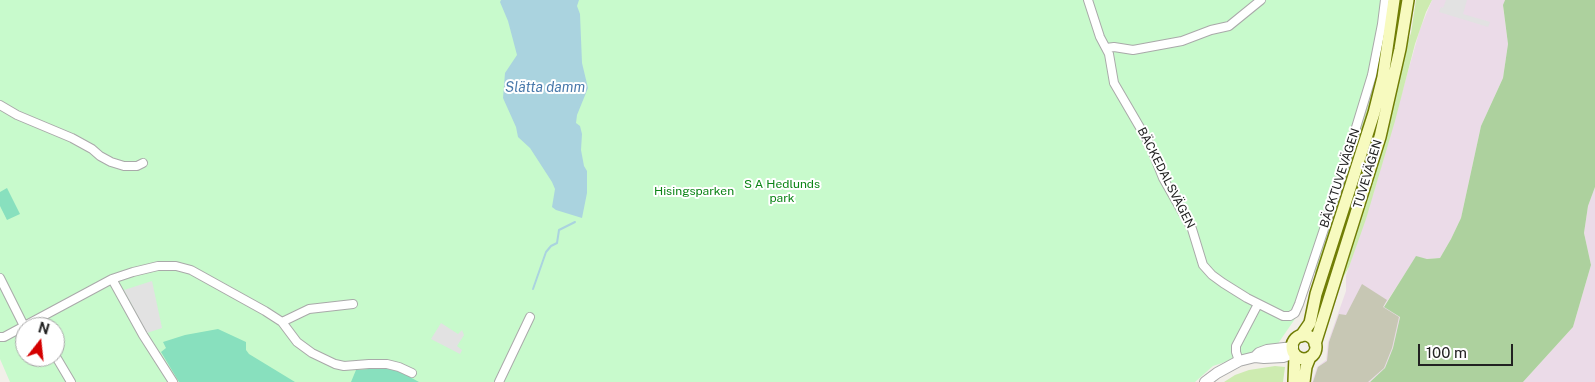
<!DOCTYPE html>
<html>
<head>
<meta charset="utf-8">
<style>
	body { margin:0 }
	#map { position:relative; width:1595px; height:382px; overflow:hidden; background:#f2efe9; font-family:"Public Sans",sans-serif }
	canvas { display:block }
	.north { position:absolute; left:15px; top:317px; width:50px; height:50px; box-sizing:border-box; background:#fff; border:1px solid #a7a7a7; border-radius:50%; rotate:16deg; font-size:14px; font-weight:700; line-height:20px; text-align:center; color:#222 }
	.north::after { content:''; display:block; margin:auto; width:18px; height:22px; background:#d40000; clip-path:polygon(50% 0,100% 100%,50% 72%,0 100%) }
	.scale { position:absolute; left:1418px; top:344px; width:95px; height:22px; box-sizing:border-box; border:2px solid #222; border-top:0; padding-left:6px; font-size:15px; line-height:18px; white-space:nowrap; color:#222; -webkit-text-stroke:4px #fff; paint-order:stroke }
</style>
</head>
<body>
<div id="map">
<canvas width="1595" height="382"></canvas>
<div class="north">N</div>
<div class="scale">100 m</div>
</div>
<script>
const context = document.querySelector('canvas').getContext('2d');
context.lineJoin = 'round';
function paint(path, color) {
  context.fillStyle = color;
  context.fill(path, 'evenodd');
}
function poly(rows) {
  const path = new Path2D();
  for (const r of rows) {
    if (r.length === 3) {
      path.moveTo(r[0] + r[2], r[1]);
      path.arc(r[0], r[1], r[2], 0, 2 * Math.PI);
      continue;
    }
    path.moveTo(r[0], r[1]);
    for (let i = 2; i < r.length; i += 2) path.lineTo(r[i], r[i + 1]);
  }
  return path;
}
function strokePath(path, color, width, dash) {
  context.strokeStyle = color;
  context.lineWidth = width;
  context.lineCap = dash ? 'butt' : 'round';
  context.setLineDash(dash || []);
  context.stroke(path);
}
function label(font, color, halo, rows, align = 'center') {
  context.font = font + ' "Public Sans",sans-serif';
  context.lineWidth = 4;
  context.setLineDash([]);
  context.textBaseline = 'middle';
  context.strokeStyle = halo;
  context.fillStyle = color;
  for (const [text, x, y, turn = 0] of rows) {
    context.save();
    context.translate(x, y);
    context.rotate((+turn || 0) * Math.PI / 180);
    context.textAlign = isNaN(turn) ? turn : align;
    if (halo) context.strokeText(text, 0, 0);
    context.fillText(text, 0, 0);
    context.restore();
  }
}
paint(poly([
	[1432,0,1505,0,1503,6,1508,44,1503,78,1481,126,1461,218,1451,239,1440,258,1427,259,1416,257,1384,306,1400,317,1393,348,1385,368,1370,382,1312,382,1317,367,1326,360,1328,342,1346,291,1346,276,1374,191,1420,29],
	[1595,187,1595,382,1523,382,1573,327,1591,265,1584,233,1588,206]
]), '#ebdbe8');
paint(poly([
	[1362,284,1387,300,1383,307,1399,317,1392,348,1384,368,1368,382,1313,382,1318,367,1327,361,1329,342,1339,314,1346,315]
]), '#c7c7b4');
paint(poly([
	[1416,0,1432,0,1426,12,1415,44,1395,121,1366,219,1349,267,1344,276,1343,274,1403,55,1411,33],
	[1381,47,1383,55,1365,129,1321,263,1316,273,1313,272],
	[1275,366,1285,367,1283,382,1224,382,1235,375,1249,370]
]), '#cdebb0');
paint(poly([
	[1505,0,1595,0,1595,187,1588,206,1584,233,1591,265,1573,327,1523,382,1370,382,1385,368,1393,348,1400,317,1384,307,1416,256,1427,259,1440,258,1451,239,1461,218,1481,126,1503,78,1508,44,1503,5]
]), '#add19e');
paint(poly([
	[0,0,1387,0,1382,47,1350,169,1299,313,1277,345,1213,366,1195,382,10,382,0,359],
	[25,327,55,327,55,357,25,357]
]), '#c8facc');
paint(poly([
	[7,188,20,214,7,220,0,206,0,192],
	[218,329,246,342,246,350,249,354,295,382,179,382,161,352,166,348,163,342,185,335],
	[381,368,397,370,419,382,351,382,356,370]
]), '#88e0be');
paint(poly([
	[1446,0,1467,0,1463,14,1490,22,1488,27,1439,12,1441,7,1443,8],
	[152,281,162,328,147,333,124,290],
	[441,323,458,334,462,330,464,335,457,346,462,350,460,354,431,339]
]), '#e2e2e2');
paint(poly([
	[501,0,579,0,577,6,580,14,582,63,588,88,577,115,576,123,580,126,582,134,581,150,584,166,587,171,587,193,582,218,556,210,552,207,555,189,552,182,530,148,518,137,516,127,503,98,505,73,517,55,508,21,500,2]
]), '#aad3df');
strokePath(poly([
	[533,289,546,252,551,246,557,243,559,230,575,222]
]), '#aad3df', 2);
const minor = poly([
	[1088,0,1100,37,1109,54,1114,83,1149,143,1163,178,1192,229,1203,265,1212,275,1223,283,1247,298,1283,316,1290,316,1295,313,1299,304,1337,190,1372,75,1382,24,1385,0],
	[1106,48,1114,47,1133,50,1182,41,1211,30,1229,26,1261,0],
	[0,105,17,115,72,138,92,149,100,156,111,162,124,166,137,166,143,163],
	[0,278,24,326],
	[112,279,143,335,173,382],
	[282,322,309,309,353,304],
	[0,337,4,337,112,279,133,272,158,266,176,266,191,270,265,311,282,322,297,342,312,353,335,364,344,366,369,364,387,364,399,367,412,373],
	[55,355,71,382],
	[1239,361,1236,352,1236,346,1258,304],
	[499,382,530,317]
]);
const tertiary = poly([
	[1255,357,1259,353,1267,350,1293,347],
	[1205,382,1217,373,1239,361,1255,357,1264,358,1283,357,1294,353]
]);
const secondary = poly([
	[1304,347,12],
	[1301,336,1310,323,1316,294,1374,113,1383,77,1394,0],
	[1315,344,1380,137,1400,49,1408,0],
	[1294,382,1295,355],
	[1304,382,1306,367,1310,357]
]);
strokePath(minor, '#a9a9a9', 10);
strokePath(tertiary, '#a9a9a9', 12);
strokePath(secondary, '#707d05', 14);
strokePath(minor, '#fff', 8);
strokePath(tertiary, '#fff', 10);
strokePath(secondary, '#f7fabf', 11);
label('12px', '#222', '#fff', [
	["TUVEVÄGEN",1368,174,-73],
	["BÄCKEDALSVÄGEN",1166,178,63],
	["BÄCKTUVEVÄGEN",1340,178,-72]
]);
label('12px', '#0c8416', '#fff', [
	["S A Hedlunds",782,184],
	["park",782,198],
	["Hisingsparken",694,191]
]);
label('italic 14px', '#4a7aab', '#fff', [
	["Slätta damm",545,88]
]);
</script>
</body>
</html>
